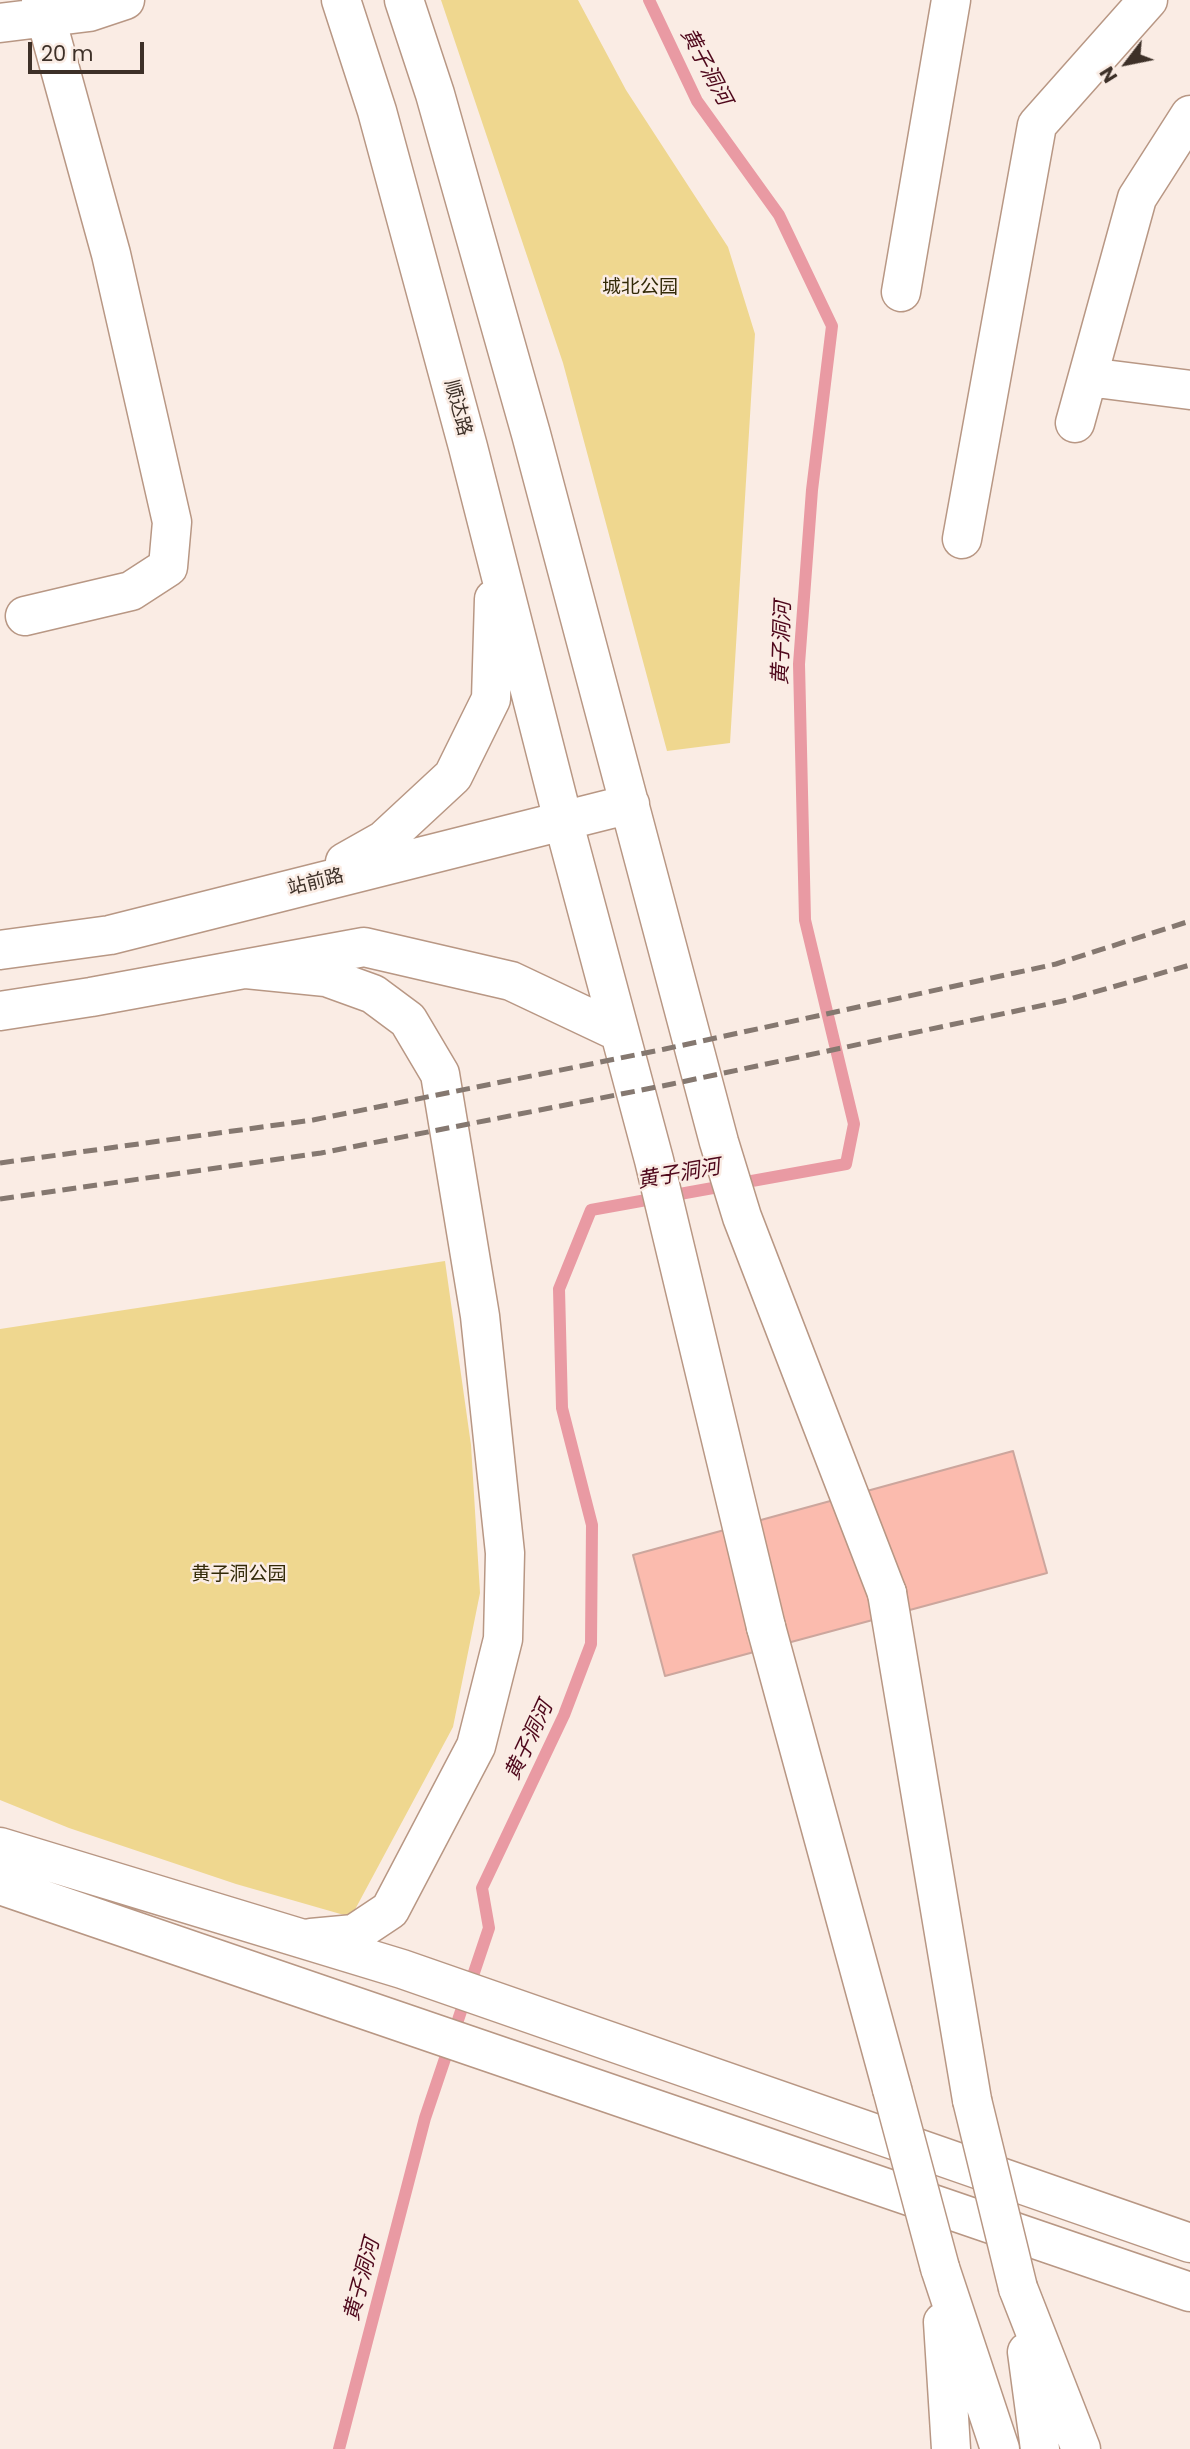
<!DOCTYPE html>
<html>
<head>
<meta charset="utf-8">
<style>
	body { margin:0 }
	#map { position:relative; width:1190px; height:2449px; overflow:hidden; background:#faece4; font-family:Poppins,sans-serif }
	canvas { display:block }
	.north { position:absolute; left:1092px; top:28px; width:70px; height:70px; -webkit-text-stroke:5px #faece4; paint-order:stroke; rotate:238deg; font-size:19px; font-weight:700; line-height:28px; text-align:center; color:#3d3028 }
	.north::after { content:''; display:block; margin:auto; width:24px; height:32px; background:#3d3028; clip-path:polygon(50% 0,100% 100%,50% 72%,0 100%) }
	.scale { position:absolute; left:28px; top:42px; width:116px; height:32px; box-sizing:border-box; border:4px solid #3d3028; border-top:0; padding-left:9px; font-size:21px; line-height:24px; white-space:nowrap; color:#3d3028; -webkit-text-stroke:5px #faece4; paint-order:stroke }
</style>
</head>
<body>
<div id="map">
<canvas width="1190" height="2449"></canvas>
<div class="north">N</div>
<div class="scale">20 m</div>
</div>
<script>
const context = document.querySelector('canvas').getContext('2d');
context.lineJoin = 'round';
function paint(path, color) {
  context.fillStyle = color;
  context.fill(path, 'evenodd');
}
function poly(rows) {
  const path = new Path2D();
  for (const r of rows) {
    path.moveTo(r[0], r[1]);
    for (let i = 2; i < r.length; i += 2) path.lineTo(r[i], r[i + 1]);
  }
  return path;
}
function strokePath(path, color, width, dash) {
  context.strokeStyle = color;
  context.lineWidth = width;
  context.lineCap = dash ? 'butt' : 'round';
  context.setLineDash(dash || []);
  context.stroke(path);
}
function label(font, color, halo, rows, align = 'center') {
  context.font = font + ' Poppins,"Noto Sans SC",sans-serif';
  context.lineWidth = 5;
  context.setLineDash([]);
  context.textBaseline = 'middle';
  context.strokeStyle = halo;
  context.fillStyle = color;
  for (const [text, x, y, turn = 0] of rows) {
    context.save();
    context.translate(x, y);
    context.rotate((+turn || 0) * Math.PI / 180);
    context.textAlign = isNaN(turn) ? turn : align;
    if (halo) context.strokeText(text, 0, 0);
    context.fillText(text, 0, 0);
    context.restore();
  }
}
paint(poly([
	[441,0,578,0,626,90,728,247,755,334,730,743,667,751,563,363],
	[445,1261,471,1445,480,1593,453,1727,351,1917,236,1884,69,1828,0,1800,0,1329]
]), '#efd78f');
strokePath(poly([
	[339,2449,425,2118,489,1928,482,1888,564,1715,591,1644,592,1525,562,1408,559,1289,591,1210,846,1164,854,1124,805,920,799,664,812,490,832,326,779,215,697,101,649,0]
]), '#e99aa3', 12);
const building = poly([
	[1013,1451,1047,1573,665,1676,633,1555,1013,1451]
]);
paint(building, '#fbbbae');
strokePath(building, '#cca69d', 2);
const minor = poly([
	[0,23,89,12,125,0],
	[901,292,951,0],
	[1088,377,1190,390],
	[1075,423,1137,198,1190,115],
	[962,539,1037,125,1148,0],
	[25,616,131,591,168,567,172,522,111,254,41,0]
]);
const major = poly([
	[341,0,377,111,468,447,563,820,654,1160,766,1627],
	[404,0,435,94,531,434,719,1142,742,1217,887,1593],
	[345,862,384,840,453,776,491,699,494,599],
	[0,950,110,935,630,804],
	[246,969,326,977,373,994,408,1020,440,1074,480,1316,505,1553,503,1639,476,1746,390,1910,354,1934,311,1938],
	[0,1011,91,997,364,947,511,981,619,1032],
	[0,1847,402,1969,1190,2243],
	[0,1885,1190,2292]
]);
const highway = poly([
	[887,1593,972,2100],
	[766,1627,892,2089],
	[940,2268,1000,2449],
	[1018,2288,1081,2449],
	[943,2322,951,2449],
	[1027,2352,1040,2449]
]);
strokePath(minor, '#b89784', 41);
strokePath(major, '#b89784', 41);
strokePath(highway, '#b89784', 41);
strokePath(minor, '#fff', 38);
strokePath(major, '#fff', 38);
strokePath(highway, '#fff', 38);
strokePath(poly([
	[0,1163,313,1120,665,1049,1056,964,1190,921],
	[0,1199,321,1153,672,1084,1063,1001,1190,965]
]), '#857870', 5, [14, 7]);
const highwayBridge = poly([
	[892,2089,940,2268],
	[972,2100,1018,2288]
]);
strokePath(highwayBridge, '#b89784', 41, []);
strokePath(highwayBridge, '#fff', 38);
label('19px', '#332a08', '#faece4', [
	["城北公园",640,288],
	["黄子洞公园",239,1575]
]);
label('19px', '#3d3028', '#faece4', [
	["顺达路",457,408,75],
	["站前路",316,883,-14]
]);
label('italic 21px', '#4f081c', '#faece4', [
	["黄子洞河",705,67,62],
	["黄子洞河",783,643,-88],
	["黄子洞河",679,1175,-10],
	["黄子洞河",530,1741,-65],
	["黄子洞河",363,2280,-75]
]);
</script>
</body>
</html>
